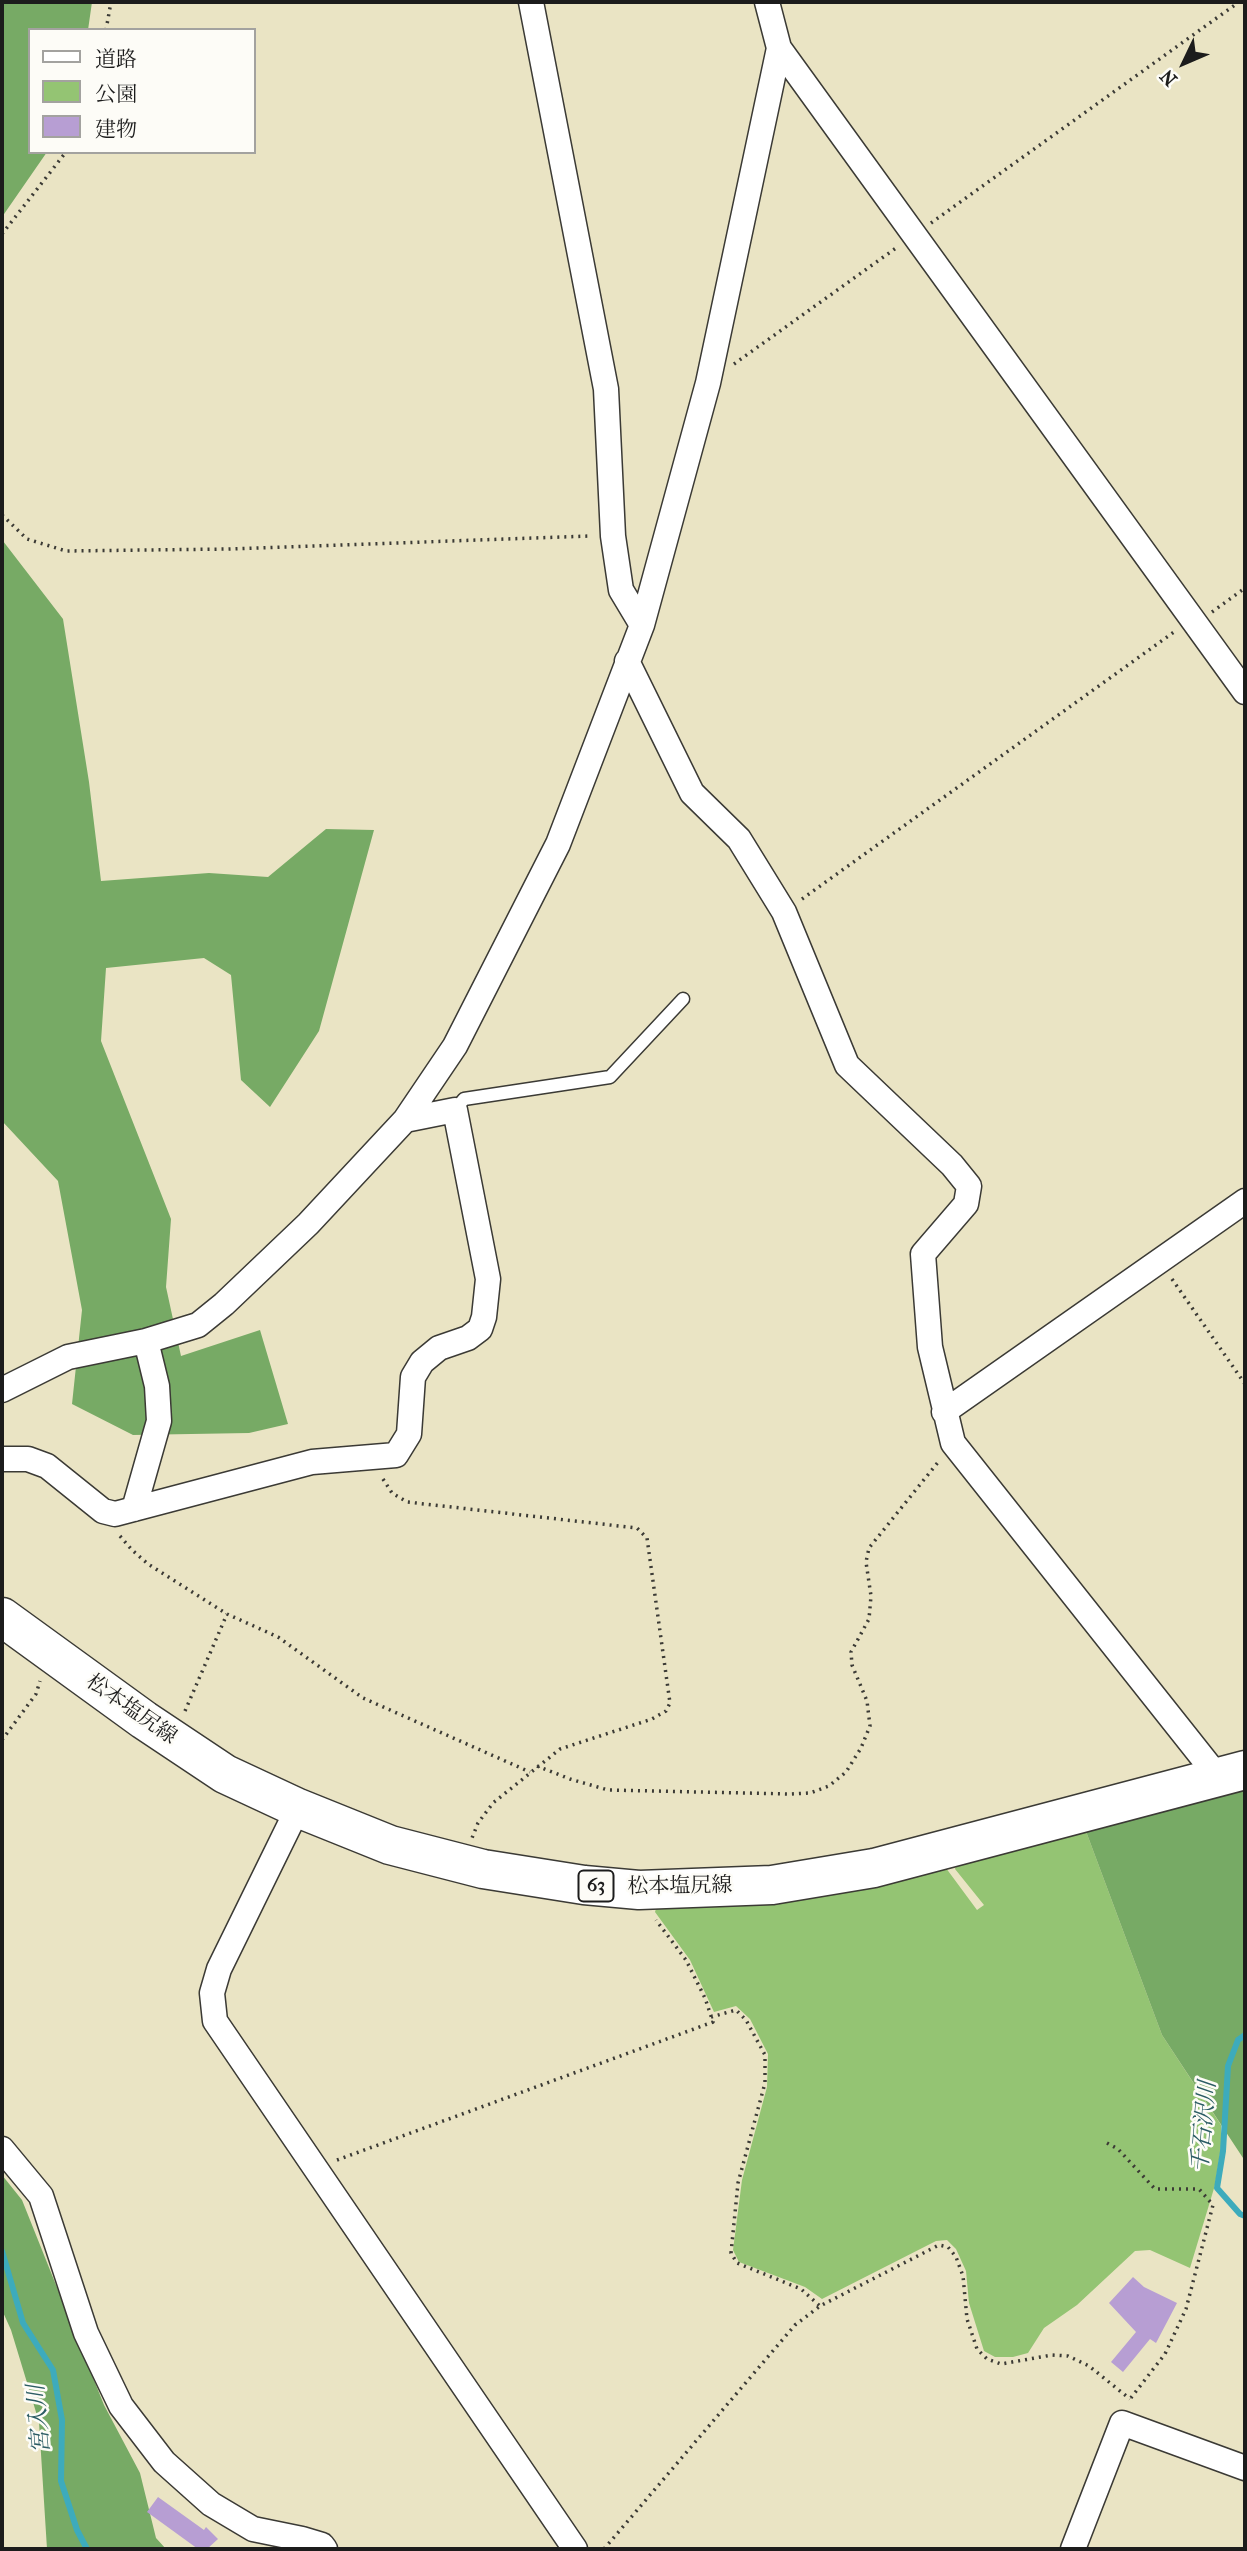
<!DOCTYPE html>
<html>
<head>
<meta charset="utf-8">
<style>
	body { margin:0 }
	#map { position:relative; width:1247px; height:2551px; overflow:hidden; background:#eae4c4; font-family:"IM FELL French Canon","Noto Serif JP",serif }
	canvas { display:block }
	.frame { position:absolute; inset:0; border:4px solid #1c1c1c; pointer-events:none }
	.legend { position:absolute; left:28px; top:28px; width:228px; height:126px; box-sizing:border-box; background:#fdfcf7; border:2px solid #a3a29f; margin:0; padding:9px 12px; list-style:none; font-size:21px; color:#1c1c1c }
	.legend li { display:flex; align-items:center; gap:14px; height:35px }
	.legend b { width:35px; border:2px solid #a3a29f }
	.north { position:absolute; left:1149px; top:28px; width:70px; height:70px; -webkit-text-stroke:5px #fdfcf7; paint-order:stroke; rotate:226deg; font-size:19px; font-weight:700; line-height:28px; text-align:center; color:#1c1c1c }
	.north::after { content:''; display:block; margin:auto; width:24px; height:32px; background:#1c1c1c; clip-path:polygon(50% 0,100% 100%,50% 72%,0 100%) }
</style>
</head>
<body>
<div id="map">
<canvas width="1247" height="2551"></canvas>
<div class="frame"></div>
<ul class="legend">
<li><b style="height:9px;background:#fff"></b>道路</li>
<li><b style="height:19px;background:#94c473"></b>公園</li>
<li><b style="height:19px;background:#b79ed3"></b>建物</li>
</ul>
<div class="north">N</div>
</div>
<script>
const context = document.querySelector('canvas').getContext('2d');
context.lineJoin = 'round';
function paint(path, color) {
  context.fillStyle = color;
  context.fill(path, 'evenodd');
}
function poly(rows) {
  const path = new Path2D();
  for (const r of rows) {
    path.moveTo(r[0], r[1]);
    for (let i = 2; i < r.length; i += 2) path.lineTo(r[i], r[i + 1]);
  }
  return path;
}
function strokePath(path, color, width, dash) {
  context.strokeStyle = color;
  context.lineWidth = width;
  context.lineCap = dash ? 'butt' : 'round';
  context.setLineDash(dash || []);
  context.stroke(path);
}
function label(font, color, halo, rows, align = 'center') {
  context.font = font + ' "IM FELL French Canon","Noto Serif JP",serif';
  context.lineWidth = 5;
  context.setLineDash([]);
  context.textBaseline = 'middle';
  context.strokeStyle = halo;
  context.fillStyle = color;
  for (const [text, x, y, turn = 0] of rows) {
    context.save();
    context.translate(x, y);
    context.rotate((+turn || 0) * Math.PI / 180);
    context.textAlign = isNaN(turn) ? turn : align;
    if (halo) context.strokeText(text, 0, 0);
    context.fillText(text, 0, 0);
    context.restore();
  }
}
paint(poly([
	[1084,1826,1162,2035,1221,2125,1221,2147,1215,2185,1190,2268,1150,2250,1135,2251,1077,2305,1044,2328,1028,2353,1013,2357,995,2357,984,2351,969,2303,966,2271,956,2249,947,2240,936,2241,822,2299,805,2287,739,2262,733,2250,742,2180,767,2087,768,2054,750,2019,736,2006,714,2012,690,1960,655,1912,658,1902,943,1864,977,1910,984,1905,955,1869,958,1859]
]), '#94c473');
paint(poly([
	[2,2,92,2,88,30,30,30,30,152,47,152,2,217],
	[2,528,3,541,63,619,89,782,101,881,209,873,268,877,326,829,374,830,319,1031,270,1107,241,1080,231,975,204,958,106,968,101,1041,171,1219,166,1287,181,1356,260,1330,288,1424,249,1433,133,1435,72,1404,82,1310,58,1181,2,1121],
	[1245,1781,1245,2161,1162,2035,1084,1826],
	[2,2175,22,2200,104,2405,140,2473,156,2538,166,2549,47,2549,39,2422,11,2330,2,2310]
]), '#77aa65');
strokePath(poly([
	[1245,2035,1238,2040,1228,2066,1223,2151,1217,2188,1240,2214,1245,2216],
	[2,2251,23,2323,53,2370,62,2420,61,2481,77,2530,87,2549]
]), '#3dabbc', 6);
paint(poly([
	[1133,2277,1144,2287,1177,2303,1156,2343,1150,2339,1123,2372,1111,2362,1136,2332,1109,2303],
	[158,2497,204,2530,206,2527,218,2539,207,2549,198,2549,147,2512]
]), '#b79ed3');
const lane = poly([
	[455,1110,464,1099,610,1077,683,999]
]);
const street = poly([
	[531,2,606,389,613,536,621,590,642,625],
	[779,48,1245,692],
	[627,661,692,793,739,839,784,912,847,1065,952,1165,969,1186,966,1204,923,1254,930,1347,953,1443,1218,1777],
	[2,1390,68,1357,146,1341,198,1325,224,1304,308,1224,405,1120,455,1046,558,844,642,625,708,383,779,48,767,2],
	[944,1412,1245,1201],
	[2,1459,28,1459,47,1466,103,1511,115,1514,312,1462,396,1455,409,1434,413,1377,422,1362,439,1348,468,1338,480,1329,484,1317,488,1279,455,1110,405,1120],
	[134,1509,159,1421,157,1386,146,1341],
	[298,1808,219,1969,212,1993,215,2021,575,2549],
	[2,2149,41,2196,86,2333,121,2406,164,2462,211,2504,253,2529,302,2539,322,2545,325,2549],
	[1073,2549,1122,2423,1245,2468]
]);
const primary = poly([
	[2,1617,144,1720,225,1774,298,1808,390,1845,483,1869,584,1885,639,1890,772,1885,874,1868,1245,1770]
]);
strokePath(lane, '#3b3a35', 15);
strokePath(street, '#3b3a35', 27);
strokePath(primary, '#3b3a35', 41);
strokePath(poly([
	[106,30,111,2],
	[931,223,1239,2],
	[2,234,66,152],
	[734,364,896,248],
	[2,515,27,539,66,551,228,549,590,536],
	[1212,612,1245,588],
	[802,899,1174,632],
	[1172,1279,1245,1384],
	[383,1479,392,1493,407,1502,637,1528,647,1538,670,1703,666,1711,652,1719,560,1749,493,1803,478,1823,472,1838],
	[120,1536,132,1550,148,1564,227,1614,278,1637,363,1698,530,1772],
	[185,1711,227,1614],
	[2,1740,36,1694,40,1681],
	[537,1766,570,1779,608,1790,790,1794,810,1793,829,1786,846,1772,861,1748,870,1726,867,1701,852,1665,851,1652,869,1619,871,1596,866,1562,869,1548,939,1461],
	[711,2017,736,2010,746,2020,765,2055,765,2083,738,2183,731,2253,737,2263,801,2289,820,2306],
	[1107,2143,1118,2149,1155,2189,1199,2189,1213,2205,1186,2309,1165,2354,1130,2399],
	[337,2160,713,2022,705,1998,686,1960,656,1920],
	[604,2549,795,2325,820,2306,939,2245,948,2247,956,2257,963,2276,967,2319,977,2349,987,2359,1001,2364,1052,2355,1068,2356,1089,2366,1130,2399]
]), '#3b3a35', 3.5, [2, 5]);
strokePath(lane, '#fff', 12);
strokePath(street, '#fff', 24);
strokePath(primary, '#fff', 38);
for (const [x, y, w] of [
	[596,1886,35]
]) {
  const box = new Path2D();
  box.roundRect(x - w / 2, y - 15.5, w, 31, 5);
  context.fillStyle = '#fdfcf7';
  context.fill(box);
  strokePath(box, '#1c1c1c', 2);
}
label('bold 19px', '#1c1c1c', null, [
	["63",596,1886]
]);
label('21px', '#1c1c1c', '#fdfcf7', [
	["松本塩尻線",131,1710,35],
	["松本塩尻線",680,1887,-1]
]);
label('italic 23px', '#2b5c64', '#fdfcf7', [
	["千石沢川",1205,2127,-85],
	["宮入川",40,2419,-95]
]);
</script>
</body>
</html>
